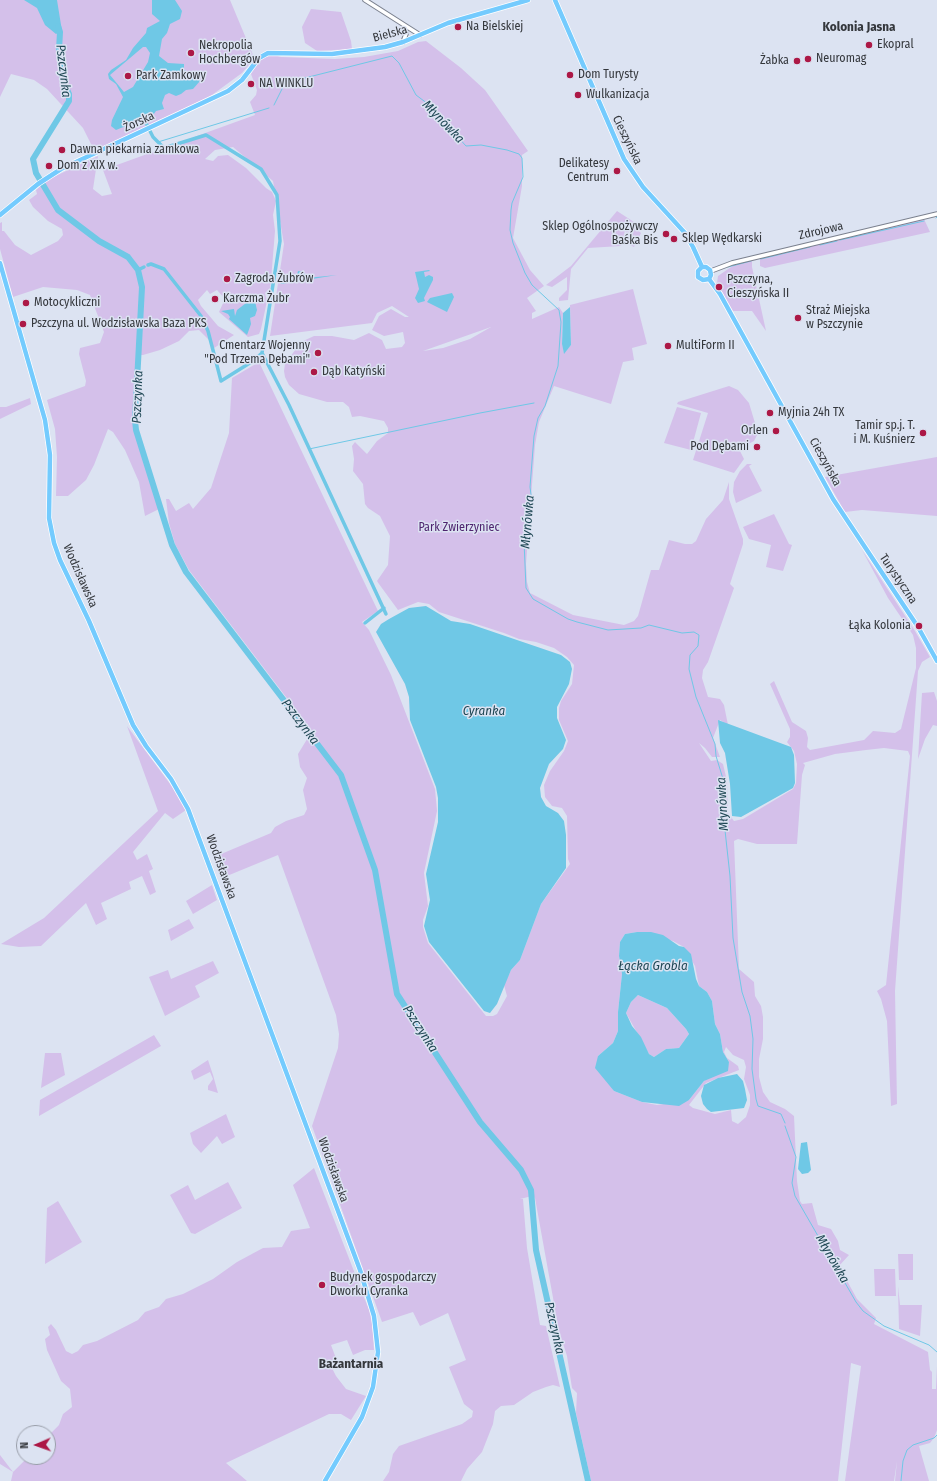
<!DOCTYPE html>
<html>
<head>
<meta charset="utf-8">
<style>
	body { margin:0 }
	#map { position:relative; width:937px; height:1481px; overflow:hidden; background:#dce3f2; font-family:"Fira Sans Condensed",sans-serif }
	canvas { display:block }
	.north { position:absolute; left:16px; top:1425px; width:40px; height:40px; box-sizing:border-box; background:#dce3f2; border:1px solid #999ea9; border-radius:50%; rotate:268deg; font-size:11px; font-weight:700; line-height:16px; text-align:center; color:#34373c }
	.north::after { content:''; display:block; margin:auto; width:14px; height:18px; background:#ac1846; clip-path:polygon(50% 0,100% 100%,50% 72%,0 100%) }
</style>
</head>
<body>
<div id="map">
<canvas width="937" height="1481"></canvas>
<div class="north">N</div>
</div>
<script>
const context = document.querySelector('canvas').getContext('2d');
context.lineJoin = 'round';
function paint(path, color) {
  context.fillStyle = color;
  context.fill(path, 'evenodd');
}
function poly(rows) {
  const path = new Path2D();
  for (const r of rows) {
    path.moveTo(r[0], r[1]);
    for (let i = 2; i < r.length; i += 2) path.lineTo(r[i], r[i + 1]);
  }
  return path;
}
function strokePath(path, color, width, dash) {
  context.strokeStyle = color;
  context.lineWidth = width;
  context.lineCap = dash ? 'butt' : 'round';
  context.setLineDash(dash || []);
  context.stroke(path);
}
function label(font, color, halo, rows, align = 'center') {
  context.font = font + ' "Fira Sans Condensed",sans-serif';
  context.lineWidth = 3;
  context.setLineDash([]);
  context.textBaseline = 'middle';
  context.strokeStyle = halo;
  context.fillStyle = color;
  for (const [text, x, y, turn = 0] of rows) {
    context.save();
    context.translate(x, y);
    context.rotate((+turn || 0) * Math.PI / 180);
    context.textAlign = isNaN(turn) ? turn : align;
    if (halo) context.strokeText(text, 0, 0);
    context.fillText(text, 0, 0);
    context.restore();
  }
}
paint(poly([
	[0,0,230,0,253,55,248,66,242,73,212,95,151,126,94,150,83,128,47,89,34,80,11,74,0,97],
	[311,9,341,12,351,41,352,49,317,51,305,43,302,27],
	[426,41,461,68,485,90,528,151,522,155,522,186,513,238,530,270,544,286,527,298,536,311,532,313,532,319,559,307,563,313,562,343,564,353,571,345,570,305,633,289,647,344,632,348,634,360,623,362,611,404,554,386,539,422,535,445,526,564,527,582,530,593,573,615,624,625,634,621,638,616,651,570,659,570,669,540,685,544,692,544,696,541,706,519,723,500,729,482,729,499,743,539,743,544,730,584,734,588,708,662,703,670,702,678,708,697,720,699,724,705,728,725,720,720,713,738,720,757,712,757,705,748,699,743,711,761,717,760,723,764,727,781,728,813,734,821,743,819,793,789,796,783,797,764,794,751,787,742,790,737,790,729,770,684,774,681,792,722,806,731,808,738,807,747,810,750,864,740,873,731,895,733,901,729,916,668,916,648,913,635,888,598,862,550,915,631,930,657,922,662,918,671,895,991,897,1104,891,1106,887,1021,881,999,877,991,886,985,910,756,908,751,884,748,866,750,835,754,803,763,805,765,802,775,797,844,757,844,738,839,734,841,739,969,754,982,755,996,761,1006,763,1017,763,1039,759,1059,759,1077,763,1092,770,1102,785,1109,794,1116,797,1181,800,1201,802,1204,812,1203,818,1225,831,1229,838,1241,840,1250,849,1255,839,1266,857,1299,876,1318,874,1324,928,1352,930,1370,932,1372,932,1389,936,1389,937,1366,937,1430,934,1438,930,1443,919,1446,929,1481,895,1481,897,1461,894,1481,845,1481,861,1366,851,1363,838,1481,591,1481,576,1413,577,1393,572,1388,567,1356,559,1331,535,1198,532,1196,520,1199,523,1199,527,1248,540,1325,546,1326,560,1387,553,1385,546,1387,533,1392,514,1405,501,1406,495,1411,493,1424,482,1452,467,1469,461,1481,383,1481,389,1472,393,1454,399,1446,462,1424,472,1417,473,1411,464,1404,449,1367,466,1360,448,1313,420,1326,413,1312,382,1322,312,1126,338,1048,339,1034,336,1015,278,855,222,878,214,857,271,833,275,827,286,821,304,815,307,809,303,790,307,778,300,767,298,754,312,731,189,570,175,544,169,523,166,499,169,499,176,511,189,503,193,509,211,488,229,433,232,378,259,362,378,611,362,622,369,630,391,675,435,789,437,811,424,873,428,906,423,920,423,927,428,943,486,1016,493,1016,497,1014,507,996,504,985,511,970,520,960,541,904,570,864,568,859,567,816,562,808,552,806,545,797,544,785,550,771,564,751,568,741,559,720,559,708,561,701,572,684,574,665,567,657,554,648,536,642,519,639,504,633,439,612,429,604,418,602,398,610,379,584,377,581,388,565,390,536,380,516,368,508,365,504,363,484,353,471,354,459,352,446,355,442,367,454,377,441,388,433,388,428,384,421,360,416,352,417,349,407,343,402,327,402,299,394,289,385,285,377,284,371,285,364,298,346,301,342,314,336,332,336,354,340,369,333,382,340,386,349,402,347,405,343,403,332,384,336,372,330,379,316,391,309,405,317,409,317,392,306,377,313,372,323,270,336,284,244,273,181,233,147,215,150,205,159,213,161,218,156,228,155,246,168,266,188,272,192,276,201,273,215,275,231,271,280,270,288,265,293,267,301,261,329,259,334,248,337,219,312,225,299,217,290,210,294,207,290,198,300,201,306,218,326,234,335,214,348,210,341,199,330,189,331,179,341,160,350,143,355,137,355,133,425,159,509,145,516,139,482,125,450,113,432,108,429,94,465,86,480,68,496,56,496,57,457,55,429,47,400,85,386,86,381,79,354,80,348,100,343,104,332,90,295,77,290,43,287,13,297,0,249,0,223,2,222,2,231,4,231,15,245,31,255,58,241,63,235,62,229,48,221,33,207,29,200,37,194,36,190,47,180,98,156,93,189,102,196,112,194,103,170,255,115,250,102,256,95,257,90,251,74,260,60,265,57,274,55,281,57,335,59,364,57,398,51,418,42],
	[491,327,470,339,443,348,423,351],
	[637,932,673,941,684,947,695,966,699,986,707,992,712,1001,715,1024,720,1034,723,1052,729,1062,727,1067,704,1081,689,1100,657,1105,642,1102,614,1091,598,1056,613,1043,618,1031,618,1012,622,974,619,956,620,942,625,934],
	[726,1047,733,1055,744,1060,746,1067,744,1079,750,1095,750,1105,746,1117,738,1124,732,1121,731,1110,715,1114,693,1108,689,1105,706,1083,739,1070,738,1066,727,1058,724,1052],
	[617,211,637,224,634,227,641,233,634,247,628,244,629,235,625,231,621,246,588,248,571,269,568,300,559,301,559,298,567,290,567,277,552,287,546,285,571,266],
	[924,219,930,232,765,268,760,266,760,258],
	[752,261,752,267,766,331,752,311,733,311,717,283,718,276,734,265],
	[729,386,738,390,749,403,758,433,754,441,739,449,744,459,734,473,693,460,708,413,677,404,678,402],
	[30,398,31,404,0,419,0,407,6,407],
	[677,407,701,413,691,450,664,443],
	[937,457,937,516,862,510,845,512,825,477],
	[747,464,752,464,749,466,762,491,736,503,733,492,734,482,740,471],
	[774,514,789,544,792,545,783,571,766,567,771,545,749,539,743,527],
	[934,692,937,701,937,726,933,725,925,739,918,759,922,693],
	[127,726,176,792,186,810,173,819,165,813,133,852,137,860,147,854,153,869,149,871,156,892,150,895,142,876,129,882,131,889,101,903,107,919,96,925,86,903,41,946,19,947,1,944,44,918,158,811],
	[212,885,217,900,193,914,186,901],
	[189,919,194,928,171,941,168,930],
	[213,961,219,973,195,986,200,997,165,1016,149,977,168,970,171,979],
	[638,995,667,1008,686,1029,689,1034,679,1048,666,1049,654,1057,649,1054,626,1013,631,1002],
	[154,1035,161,1046,39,1116,40,1100],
	[45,1053,61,1053,65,1075,41,1088],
	[208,1060,213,1075,218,1093,208,1090,208,1086,213,1079,210,1072,194,1080,191,1071],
	[226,1114,235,1137,222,1144,217,1136,201,1153,193,1144,190,1133],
	[314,1168,369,1310,372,1323,374,1350,365,1350,353,1355,347,1340,331,1345,337,1361,330,1364,336,1376,346,1389,366,1396,351,1420,341,1414,329,1414,226,1463,247,1481,11,1481,13,1472,0,1464,0,1455,13,1472,28,1457,48,1457,48,1436,59,1425,63,1414,72,1407,70,1389,61,1381,47,1350,45,1339,50,1335,48,1327,51,1324,56,1330,66,1351,72,1354,78,1351,83,1345,97,1341,138,1320,145,1312,159,1307,166,1299,183,1294,213,1279,237,1262,263,1248,282,1247,291,1231,310,1228,293,1185],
	[228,1182,242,1208,195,1234,191,1233,170,1195,188,1185,195,1200],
	[58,1201,82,1242,45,1264,47,1208],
	[898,1254,913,1254,913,1280,899,1280],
	[874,1269,895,1269,896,1296,875,1296],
	[898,1286,900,1305,922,1305,920,1336,899,1329]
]), '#d4c0ea');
paint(poly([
	[24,0,57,0,62,31,56,34,45,25,37,8],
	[152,0,175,0,182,11,180,19,170,24,167,33,162,39,159,56,168,63,184,64,184,70,200,77,200,81,193,89,186,90,181,94,176,96,169,93,165,95,162,103,164,109,156,111,148,122,142,124,136,122,116,130,111,126,112,120,123,97,116,84,109,79,108,74,111,70,126,60,133,48,146,33,147,28,160,21,152,14],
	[143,47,146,47,150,53,148,62,133,87,124,92,110,75],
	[429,270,430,271,424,272,425,277,429,275,433,277,433,280,424,298,425,301,418,303,415,298,419,289,415,272],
	[298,271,304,272,306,278,337,275,281,284,280,282,282,278,296,279],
	[452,293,454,297,447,312,427,302,430,298],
	[254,297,257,310,255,316,250,318,251,324,247,335,229,319,230,317,228,314,221,311,234,309,235,316,237,310],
	[570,307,571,345,564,354,562,344,563,313],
	[426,606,451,621,470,624,561,655,570,662,572,669,569,684,557,707,557,718,566,740,563,749,549,764,540,788,541,797,546,806,558,813,564,821,566,835,566,868,541,904,520,960,511,970,497,1004,490,1013,484,1011,429,942,424,926,430,900,426,874,438,822,438,798,436,787,410,720,409,697,405,684,376,632,381,624,389,619,409,608],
	[718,720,791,747,794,755,795,783,793,788,741,817,732,816,730,784,725,753,720,743],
	[637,932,651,932,663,935,679,946,684,947,691,954,696,979,699,986,707,992,712,1001,715,1024,720,1034,723,1052,729,1062,728,1071,704,1081,689,1100,679,1106,642,1102,614,1091,595,1068,598,1056,613,1043,618,1031,618,1012,622,974,619,956,620,942,625,934],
	[638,995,667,1008,686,1029,689,1034,679,1048,666,1049,654,1057,649,1054,641,1037,632,1026,626,1013,631,1002],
	[737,1074,743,1081,745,1089,747,1100,744,1108,711,1112,707,1109,703,1104,701,1096,704,1085,718,1078],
	[807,1142,811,1170,808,1173,802,1174,798,1169,801,1143]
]), '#6fc8e6');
strokePath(poly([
	[274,105,285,83,392,56,399,63,416,95,428,104,466,146,481,145,507,150,519,154,522,158,523,177,512,203,511,210,510,230,513,243,525,273,532,285,559,310,561,322,558,366,545,406,538,418,534,436,530,487,532,502,524,541,526,588,533,599,568,619,577,622,608,630,641,628,649,625,682,633,694,632,699,635,698,646,690,655,689,669,696,697,715,744,716,756,723,779,723,812,730,876,733,938,742,992,750,1016,753,1039,752,1069,756,1099,758,1106,781,1114,785,1123],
	[158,142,269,108],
	[936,218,937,217],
	[840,240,924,221],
	[820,245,837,241],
	[761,259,810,247],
	[728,267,751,261],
	[309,449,480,413,534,403],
	[785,1126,796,1157,792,1183,795,1196,856,1302,863,1311,884,1326,929,1345,937,1352],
	[901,1481,903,1461,907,1450,913,1445,934,1438,937,1435]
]), '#6fc8e6', 1);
strokePath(poly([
	[146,123,153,137,164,148,206,135,261,169,277,195,280,241,262,353,289,405,386,614],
	[148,265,151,264,164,269,201,316,208,331,221,381,253,361,262,353],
	[138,270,144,267],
	[365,623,384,608]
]), '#6fc8e6', 3.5);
strokePath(poly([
	[58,26,60,32,59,50,63,81,69,94,69,101,33,159,36,173,58,210,99,241,128,257,138,270,142,287,135,420,136,430,172,545,186,572,341,775,375,870,397,994,480,1122,521,1170,531,1190,536,1250,588,1481]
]), '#6fc8e6', 6);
const minor = poly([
	[365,0,420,35],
	[403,42,406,34,404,25],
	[711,271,732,263,937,214]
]);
const major = poly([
	[555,0,624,159,643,187,685,233,693,247,702,267],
	[0,215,38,184,61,169,228,91,242,80,259,58,268,53,332,54,385,47,403,42,448,23,528,0],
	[0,263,45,420,50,455,49,518,54,543,60,560,89,621,133,725,146,746,171,779,188,809,360,1270,374,1316,378,1352,373,1387,362,1417,325,1481],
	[702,267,698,271,698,277,703,280,709,279],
	[702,267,706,267,710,270,711,275,709,279],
	[709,279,720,294,833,499,918,627,937,661]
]);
strokePath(minor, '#7b818f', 5.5);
strokePath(major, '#fff', 6);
strokePath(minor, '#fff', 3.5);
strokePath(major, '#74cbfe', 4.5);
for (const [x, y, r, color] of [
	[458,27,4,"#ac1846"],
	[869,45,4,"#ac1846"],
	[191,53,4,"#ac1846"],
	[808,59,4,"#ac1846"],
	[797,61,4,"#ac1846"],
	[570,75,4,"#ac1846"],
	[128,76,4,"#ac1846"],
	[251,84,4,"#ac1846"],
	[578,95,4,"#ac1846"],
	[62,150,4,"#ac1846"],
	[49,166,4,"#ac1846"],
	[617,171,4,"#ac1846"],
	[666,234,4,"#ac1846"],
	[674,239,4,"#ac1846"],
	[227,279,4,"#ac1846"],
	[719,287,4,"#ac1846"],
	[215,299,4,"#ac1846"],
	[26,303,4,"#ac1846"],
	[798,318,4,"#ac1846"],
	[23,324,4,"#ac1846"],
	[668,346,4,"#ac1846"],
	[318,353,4,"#ac1846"],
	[314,372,4,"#ac1846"],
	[770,413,4,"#ac1846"],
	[776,431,4,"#ac1846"],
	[923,433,4,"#ac1846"],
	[757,447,4,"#ac1846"],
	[919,626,4,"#ac1846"],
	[322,1285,4,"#ac1846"]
]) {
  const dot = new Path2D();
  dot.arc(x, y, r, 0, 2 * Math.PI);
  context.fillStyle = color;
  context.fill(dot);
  strokePath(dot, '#dce3f2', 1.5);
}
label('12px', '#34373c', '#dce3f2', [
	["Na Bielskiej",466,27],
	["Ekopral",877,45],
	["Nekropolia",199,46],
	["Hochbergów",199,60],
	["Neuromag",816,59],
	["Żabka",789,61,"right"],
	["Dom Turysty",578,75],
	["Park Zamkowy",136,76],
	["NA WINKLU",259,84],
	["Wulkanizacja",586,95],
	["Dawna piekarnia zamkowa",70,150],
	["Delikatesy",609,164,"right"],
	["Centrum",609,178,"right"],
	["Dom z XIX w.",57,166],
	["Sklep Ogólnospożywczy",658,227,"right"],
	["Baśka Bis",658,241,"right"],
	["Sklep Wędkarski",682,239],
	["Zagroda Żubrów",235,279],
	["Pszczyna,",727,280],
	["Cieszyńska II",727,294],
	["Karczma Żubr",223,299],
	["Motocykliczni",34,303],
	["Straż Miejska",806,311],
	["w Pszczynie",806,325],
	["Pszczyna ul. Wodzisławska Baza PKS",31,324],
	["Cmentarz Wojenny",310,346,"right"],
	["\"Pod Trzema Dębami\"",310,360,"right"],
	["MultiForm II",676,346],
	["Dąb Katyński",322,372],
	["Myjnia 24h TX",778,413],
	["Tamir sp.j. T.",915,426,"right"],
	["i M. Kuśnierz",915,440,"right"],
	["Orlen",768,431,"right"],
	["Pod Dębami",749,447,"right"],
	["Łąka Kolonia",911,626,"right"],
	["Budynek gospodarczy",330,1278],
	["Dworku Cyranka",330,1292]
], 'left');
label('12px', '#34373c', '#dce3f2', [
	["Bielska",390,34,-15],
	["Żorska",139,122,-25],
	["Cieszyńska",627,140,64],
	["Zdrojowa",821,231,-13],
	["Cieszyńska",825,462,61],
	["Wodzisławska",80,576,66],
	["Turystyczna",898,579,56],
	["Wodzisławska",221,867,70],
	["Wodzisławska",333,1170,70]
]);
label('12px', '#4e246f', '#dce3f2', [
	["Park Zwierzyniec",459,528]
]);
label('bold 13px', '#34373c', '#dce3f2', [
	["Kolonia Jasna",859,27],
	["Bażantarnia",351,1364]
]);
label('italic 13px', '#1f4754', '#dce3f2', [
	["Pszczynka",63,71,83],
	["Młynówka",443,122,46],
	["Pszczynka",138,397,-88],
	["Młynówka",528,522,-85],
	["Cyranka",484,711],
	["Pszczynka",300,722,53],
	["Młynówka",723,804,-93],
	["Łącka Grobla",653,966],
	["Pszczynka",420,1029,57],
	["Młynówka",832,1259,60],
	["Pszczynka",554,1328,77]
]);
</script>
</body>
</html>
